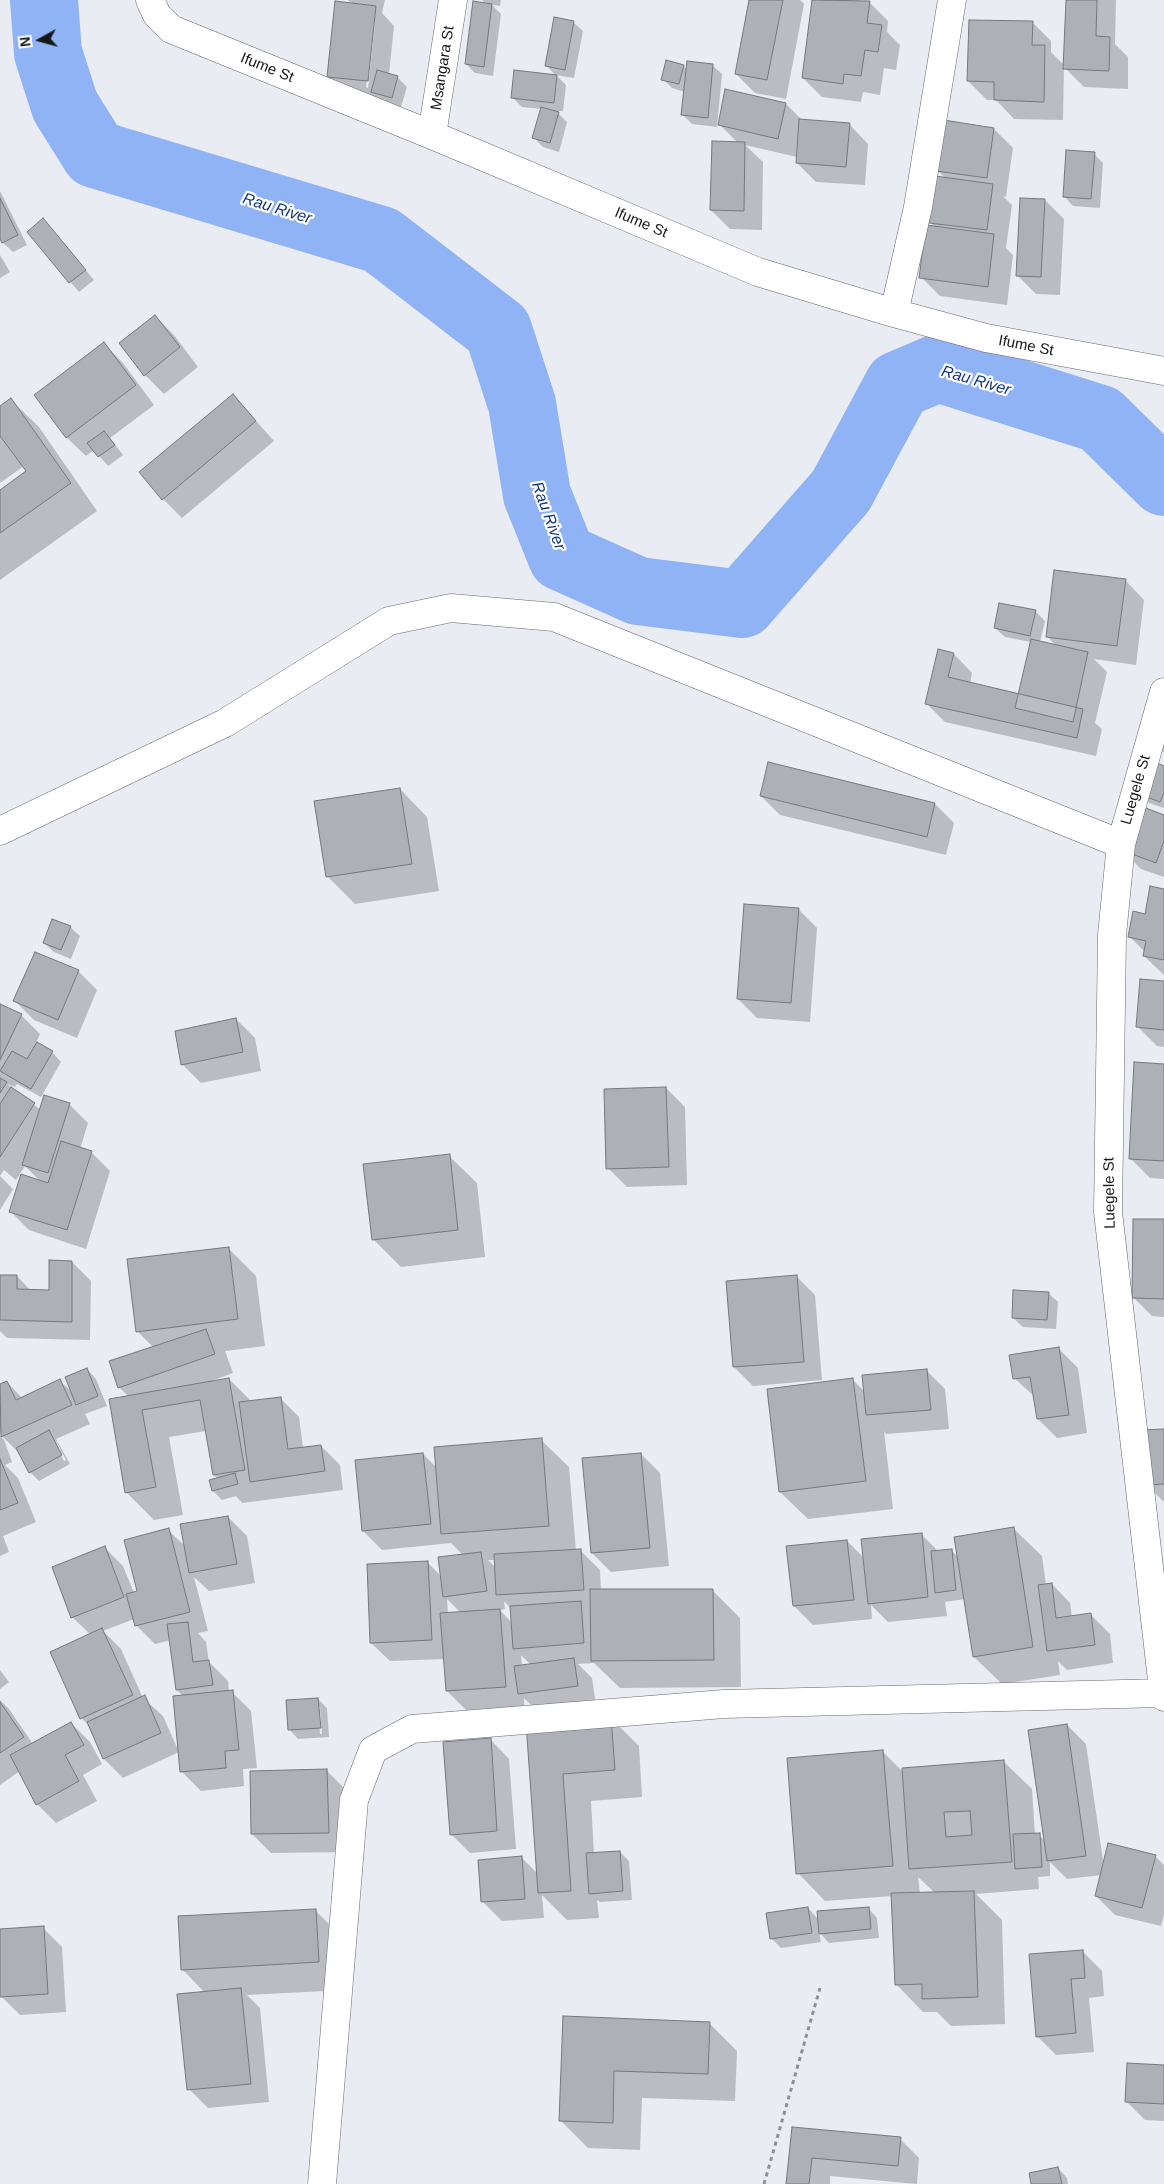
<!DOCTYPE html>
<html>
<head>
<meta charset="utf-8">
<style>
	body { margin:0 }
	#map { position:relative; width:1164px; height:2184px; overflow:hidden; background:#e9ecf3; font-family:Arial,sans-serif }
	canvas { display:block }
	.north { position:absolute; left:15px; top:15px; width:50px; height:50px; -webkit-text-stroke:4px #fff; paint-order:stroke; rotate:263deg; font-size:14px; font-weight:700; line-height:20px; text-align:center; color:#161719 }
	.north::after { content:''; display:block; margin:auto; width:18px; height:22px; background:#161719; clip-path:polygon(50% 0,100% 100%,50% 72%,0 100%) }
</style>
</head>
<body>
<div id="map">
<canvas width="1164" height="2184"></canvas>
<div class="north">N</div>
</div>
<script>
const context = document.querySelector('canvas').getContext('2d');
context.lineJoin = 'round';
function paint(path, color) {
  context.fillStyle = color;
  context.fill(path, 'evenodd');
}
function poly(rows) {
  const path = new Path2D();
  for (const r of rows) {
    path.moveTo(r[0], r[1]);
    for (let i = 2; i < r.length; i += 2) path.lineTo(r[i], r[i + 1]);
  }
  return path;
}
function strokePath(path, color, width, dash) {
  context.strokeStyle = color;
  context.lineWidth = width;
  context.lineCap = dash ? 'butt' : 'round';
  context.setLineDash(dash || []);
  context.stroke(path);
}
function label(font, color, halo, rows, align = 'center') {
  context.font = font + ' Arial,sans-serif';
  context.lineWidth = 4.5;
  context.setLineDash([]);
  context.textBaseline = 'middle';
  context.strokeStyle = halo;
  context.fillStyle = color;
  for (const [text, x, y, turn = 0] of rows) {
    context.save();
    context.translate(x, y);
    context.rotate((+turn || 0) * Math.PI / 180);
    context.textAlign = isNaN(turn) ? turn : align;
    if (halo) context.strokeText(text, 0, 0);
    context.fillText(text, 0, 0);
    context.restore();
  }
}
paint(poly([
	[348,0,385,0,382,13,394,26,389,75,397,77,407,87,401,107,382,101,347,95,328,76,352,4],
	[373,22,375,22,368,88,366,87],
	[482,0,501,0,500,6,492,5,501,14,493,76,475,73,466,64,486,4],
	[751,0,800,0,804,4,786,99,755,93,736,74],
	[813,0,851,0,869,2,888,21,887,32,900,45,896,70,884,68,880,95,863,92,861,102,822,97,803,78],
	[1067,0,1116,0,1115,44,1128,57,1128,89,1084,87,1064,67,1063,120,1014,119,996,100,987,100,968,81,1032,22,1051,41,1051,52,1065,66],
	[573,22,583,31,574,78,556,75,566,85,563,111,556,111,567,122,559,152,543,147,534,138,542,109,522,107,512,97,556,76,547,66],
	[712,65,722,74,717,127,692,124,683,115,685,92,672,88,663,79,683,66,687,69],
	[786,104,802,120,850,125,868,144,865,185,816,182,797,163,797,157,745,145,763,162,762,230,730,229,711,210,738,143,719,124],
	[994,129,1013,148,1006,197,1003,196,1012,205,1006,248,1013,255,1007,305,940,296,921,277,936,228,930,222,946,179,937,170],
	[1094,154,1103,163,1100,208,1073,206,1064,196],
	[0,191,27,245,13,252,3,243,0,236],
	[1045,200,1064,219,1060,295,1036,294,1017,275],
	[43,220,94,280,79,292,28,232],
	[0,255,10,272,0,278],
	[155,316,174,335,198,367,164,394,145,375],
	[104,344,123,363,154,405,110,438,123,455,108,466,94,450,86,456,67,438,36,396],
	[233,395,274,441,182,518,163,499,141,472],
	[11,400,39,427,97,511,0,580,0,492,28,471,24,466,0,483,0,408],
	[1126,581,1144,600,1136,665,1094,659,1107,672,1095,723,1102,729,1096,756,945,722,926,703,954,654,972,673,970,684,1019,695,1031,642,1005,637,995,628,1035,611,1045,621,1040,642,1056,646,1047,636],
	[1164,732,1164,753,1156,745],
	[769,764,935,804,954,823,946,855,780,815,761,796],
	[1164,767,1164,808,1149,803,1140,794],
	[400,789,427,817,439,891,355,904,327,876],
	[1164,816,1164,877,1141,869,1122,850],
	[1164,890,1164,975,1144,956,1145,952,1130,937],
	[798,909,817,928,810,1022,757,1018,738,999],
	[70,927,80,936,71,959,54,952,44,943],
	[78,971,97,990,77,1038,34,1020,15,1001],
	[1164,982,1164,1047,1157,1046,1138,1027],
	[0,1005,21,1015,40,1034,36,1043,52,1052,61,1062,41,1097,17,1084,15,1087,7,1084,41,1110,69,1104,88,1123,80,1149,91,1152,110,1171,86,1249,29,1230,10,1211,40,1181,25,1166,16,1180,4,1170,0,1176,13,1189,0,1210],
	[236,1019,255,1038,261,1071,201,1083,182,1064],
	[1164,1065,1164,1179,1150,1178,1131,1159],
	[666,1088,685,1107,687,1185,627,1187,608,1168],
	[449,1156,477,1183,485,1257,401,1267,373,1239],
	[1164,1221,1164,1317,1152,1316,1133,1297],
	[228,1248,256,1276,265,1346,225,1351,233,1373,211,1381,211,1382,229,1379,252,1402,280,1398,299,1417,303,1448,321,1446,340,1465,343,1490,242,1503,236,1496,222,1500,213,1491,218,1479,214,1475,206,1431,169,1437,183,1515,154,1520,127,1493,129,1397,119,1387,154,1348,137,1331],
	[72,1262,91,1281,90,1340,7,1338,0,1331,0,1276,17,1276,31,1291,50,1291],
	[796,1276,815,1295,822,1380,753,1386,734,1367],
	[1048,1293,1058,1302,1056,1329,1023,1327,1013,1318],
	[1059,1349,1078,1368,1087,1433,1057,1438,1038,1419,1035,1397,1014,1378],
	[87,1369,96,1379,107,1406,85,1414,90,1424,56,1439,70,1464,39,1481,30,1472,21,1455,3,1437,12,1462,5,1465,18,1478,36,1522,3,1536,9,1552,0,1556,0,1436,4,1440,0,1431,0,1385,7,1382,22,1398,60,1381,73,1393],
	[53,1441,56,1441,66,1460,64,1461],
	[926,1370,945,1389,949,1429,886,1434,884,1431,893,1509,808,1519,780,1492,853,1380,865,1392],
	[1164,1430,1164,1502,1146,1484],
	[541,1440,569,1467,576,1551,581,1551,600,1570,601,1591,712,1590,740,1618,741,1687,620,1688,594,1663,578,1664,592,1678,596,1705,538,1712,524,1698,524,1706,466,1710,447,1691,445,1659,390,1661,371,1643,427,1562,442,1577,464,1556,451,1543,382,1550,363,1531,423,1454,437,1468],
	[488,1560,495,1560,496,1568],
	[447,1599,461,1613,448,1614],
	[504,1601,511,1609,512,1623,500,1610,505,1609],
	[521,1655,531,1665,522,1666],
	[641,1454,660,1473,669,1566,611,1572,592,1553],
	[228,1517,247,1536,255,1583,209,1591,194,1577,208,1631,198,1633,206,1642,209,1662,228,1681,229,1692,232,1692,251,1711,257,1768,243,1769,244,1786,201,1791,182,1772,184,1697,177,1690,171,1640,155,1644,136,1625,134,1619,103,1631,121,1649,143,1698,163,1716,179,1752,123,1778,104,1759,91,1727,81,1718,91,1635,72,1617,104,1547,123,1566,134,1593,139,1592,168,1530,186,1547],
	[1014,1529,1042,1556,1046,1585,1052,1584,1070,1603,1072,1617,1091,1615,1110,1634,1113,1663,1067,1670,1058,1661,1060,1675,1002,1684,974,1657,965,1599,945,1602,947,1616,888,1622,871,1605,872,1619,813,1625,794,1606,847,1541,865,1559,921,1534,938,1551,951,1550,958,1557],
	[0,1670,9,1682,0,1689],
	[318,1699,327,1708,329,1737,298,1739,289,1729],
	[318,1707,320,1707,322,1734,320,1734],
	[0,1700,9,1709,33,1744,71,1723,90,1742,102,1764,83,1775,97,1801,56,1823,37,1804,20,1771,0,1785],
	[611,1718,639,1746,642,1797,591,1801,594,1854,620,1852,629,1861,632,1900,600,1902,597,1900,599,1918,567,1920,542,1895,544,1918,502,1921,483,1902,480,1861,522,1858,538,1874,527,1724],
	[1067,1725,1086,1744,1104,1867,1155,1856,1164,1865,1164,1915,1161,1926,1115,1915,1096,1896,1102,1875,1067,1879,1050,1862,1050,1876,1038,1877,1039,1889,976,1894,1002,1920,1005,2024,951,2026,937,2012,923,2012,896,1984,893,1896,825,1901,798,1873,882,1751,904,1773,1004,1762,1032,1789,1035,1835,1039,1835,1045,1841],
	[918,1877,935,1893,920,1894],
	[491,1740,509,1759,516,1849,470,1853,451,1834],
	[327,1771,346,1790,347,1852,271,1853,252,1834],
	[808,1908,819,1920,868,1908,877,1918,879,1938,829,1943,819,1932,821,1942,781,1948,772,1939],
	[315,1910,343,1938,346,1990,247,1995,260,2008,269,2102,208,2108,189,2089,205,1993,182,1969],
	[43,1928,62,1947,66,2012,20,2015,1,1996,0,1930],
	[1083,1952,1102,1971,1104,1996,1089,1998,1094,2052,1056,2055,1037,2036],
	[564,2017,709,2023,737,2051,735,2101,642,2098,640,2150,588,2148,560,2120],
	[1164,2066,1164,2121,1145,2120,1126,2101],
	[793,2128,900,2139,919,2158,917,2184,830,2176,830,2184,788,2184],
	[1058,2168,1067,2178,1068,2184,1033,2184]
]), '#0003');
strokePath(poly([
	[44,0,48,53,65,106,95,154,381,240,498,330,522,404,537,495,562,557,638,591,742,604,841,491,898,385,938,368,1100,419,1164,482]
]), '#90b3f5', 68);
const building = poly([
	[749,0,783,0,767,80,735,74,749,0],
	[812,0,870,1,867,23,882,25,878,52,865,50,861,76,844,74,843,84,802,78,812,0],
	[1066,0,1097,0,1096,36,1110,37,1109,71,1063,69,1066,0],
	[335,1,376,6,368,81,327,77,335,1],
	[473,1,492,4,484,67,465,64,473,1],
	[554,17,574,21,565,70,545,66,554,17],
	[969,20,1033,21,1032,45,1045,45,1044,102,994,100,994,82,967,81,969,20],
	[666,60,684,65,679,84,661,80,666,60],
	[687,61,713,64,708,118,681,115,687,61],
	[377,70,398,76,392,98,371,92,377,70],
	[514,70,557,75,554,103,511,98,514,70],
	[725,89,786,103,778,139,718,125,725,89],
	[541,107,559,112,550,143,532,138,541,107],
	[799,119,850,123,846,167,796,163,799,119],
	[944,120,994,128,987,178,936,171,944,120],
	[712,141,745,142,744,211,710,210,712,141],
	[1066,150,1095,152,1091,199,1063,197,1066,150],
	[935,176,993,184,987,230,929,223,935,176],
	[0,198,18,235,2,243,0,239,0,198],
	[1020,198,1045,199,1041,277,1016,276,1020,198],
	[43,218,86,270,69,283,27,232,43,218],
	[926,225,994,234,988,287,919,278,926,225],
	[155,315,180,347,144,376,119,343,155,315],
	[104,342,136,385,66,438,34,395,104,342],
	[233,394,256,421,162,500,139,472,233,394],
	[11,398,71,483,0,533,0,490,26,471,0,436,0,406,11,398],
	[104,431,115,445,98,457,87,443,104,431],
	[1054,570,1126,579,1117,646,1046,637,1054,570],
	[999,603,1036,610,1030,636,994,628,999,603],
	[1031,639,1088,652,1073,722,1015,708,1031,639],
	[938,649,954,653,948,677,1083,709,1077,738,925,704,938,649],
	[1152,761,1164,766,1164,793,1160,802,1139,794,1152,761],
	[768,762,935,803,927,837,760,796,768,762],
	[400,788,412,864,326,877,314,801,400,788],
	[1138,805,1164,815,1164,841,1156,863,1121,850,1138,805],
	[1150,886,1164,889,1164,960,1143,956,1146,941,1128,937,1133,911,1145,914,1150,886],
	[744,904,799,908,791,1003,737,999,744,904],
	[52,919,71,926,61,950,43,943,52,919],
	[35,952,79,970,58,1020,13,1001,35,952],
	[1140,979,1164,981,1164,1030,1136,1027,1140,979],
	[0,1004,22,1014,0,1060,0,1004],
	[236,1018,243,1052,181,1065,175,1031,236,1018],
	[37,1042,53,1051,31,1089,0,1071,12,1051,27,1059,37,1042],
	[1134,1062,1164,1064,1164,1161,1129,1159,1134,1062],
	[0,1078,7,1082,0,1093,0,1078],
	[11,1087,35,1103,0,1157,0,1104,11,1087],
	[666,1087,669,1167,606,1169,604,1089,666,1087],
	[44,1095,70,1103,48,1173,22,1165,44,1095],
	[61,1141,92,1151,67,1230,9,1212,21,1174,48,1183,61,1141],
	[450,1154,458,1230,372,1240,363,1164,450,1154],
	[1133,1219,1164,1219,1164,1299,1132,1298,1133,1219],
	[229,1247,238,1319,136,1332,127,1259,229,1247],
	[49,1260,72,1261,72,1322,0,1320,0,1275,17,1275,17,1289,49,1290,49,1260],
	[797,1275,804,1362,733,1367,726,1281,797,1275],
	[1013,1290,1049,1292,1047,1320,1012,1318,1013,1290],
	[206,1329,215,1354,118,1388,109,1361,206,1329],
	[1059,1347,1069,1415,1037,1419,1030,1377,1013,1379,1009,1355,1059,1347],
	[87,1368,98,1396,76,1405,65,1377,87,1368],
	[927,1369,931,1410,866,1415,862,1375,927,1369],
	[229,1378,245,1470,213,1475,200,1400,142,1410,156,1487,125,1493,109,1399,229,1378],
	[853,1378,866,1481,779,1492,767,1389,853,1378],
	[60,1379,72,1405,1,1437,0,1384,7,1381,16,1400,60,1379],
	[281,1397,288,1449,321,1445,325,1471,250,1482,239,1402,281,1397],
	[1164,1429,1164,1484,1145,1485,1142,1430,1164,1429],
	[49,1430,62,1455,29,1473,16,1448,49,1430],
	[542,1438,549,1526,441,1534,434,1447,542,1438],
	[423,1453,431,1524,362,1531,355,1460,423,1453],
	[641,1453,650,1548,591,1553,582,1458,641,1453],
	[0,1459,18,1503,0,1510,0,1459],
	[235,1473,238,1484,212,1491,209,1480,235,1473],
	[228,1516,237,1564,189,1573,180,1524,228,1516],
	[1014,1527,1033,1647,973,1657,954,1537,1014,1527],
	[169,1528,190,1612,135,1626,126,1594,137,1591,124,1540,169,1528],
	[922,1533,928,1597,868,1604,861,1539,922,1533],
	[847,1540,854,1600,793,1606,786,1546,847,1540],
	[105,1546,124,1597,71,1618,52,1567,105,1546],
	[581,1549,584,1590,496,1595,494,1554,581,1549],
	[952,1549,956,1590,935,1593,931,1551,952,1549],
	[481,1552,487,1591,443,1597,438,1557,481,1552],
	[428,1561,432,1640,370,1643,367,1564,428,1561],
	[1052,1583,1056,1618,1091,1613,1095,1645,1047,1651,1038,1585,1052,1583],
	[590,1589,713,1589,714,1660,591,1661,590,1589],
	[581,1601,584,1643,513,1649,510,1606,581,1601],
	[500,1609,506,1687,446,1691,440,1613,500,1609],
	[188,1622,193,1662,209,1660,213,1685,176,1690,167,1624,188,1622],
	[102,1628,133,1695,80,1719,50,1652,102,1628],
	[574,1658,578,1686,518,1694,514,1666,574,1658],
	[233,1690,239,1750,225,1751,226,1768,180,1772,173,1696,233,1690],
	[145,1695,161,1733,103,1759,87,1722,145,1695],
	[318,1698,321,1728,288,1730,286,1700,318,1698],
	[0,1702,24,1737,0,1753,0,1702],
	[611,1717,615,1770,563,1774,571,1891,538,1893,526,1723,611,1717],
	[71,1722,84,1745,65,1755,79,1781,36,1805,10,1755,71,1722],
	[1067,1724,1086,1856,1047,1861,1028,1730,1067,1724],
	[491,1738,497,1831,450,1835,443,1742,491,1738],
	[883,1750,893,1866,796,1874,787,1758,883,1750],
	[1004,1760,1012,1862,909,1869,902,1768,1004,1760],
	[970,1811,972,1835,946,1837,944,1812,970,1811],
	[327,1769,329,1833,251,1834,250,1771,327,1769],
	[1040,1833,1042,1867,1015,1869,1013,1834,1040,1833],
	[1108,1843,1156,1855,1142,1908,1095,1896,1108,1843],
	[620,1851,623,1891,589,1894,586,1853,620,1851],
	[522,1856,525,1899,481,1902,478,1860,522,1856],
	[974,1891,978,1997,922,1999,922,1984,895,1985,891,1893,974,1891],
	[808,1907,812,1933,770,1939,766,1913,808,1907],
	[869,1907,871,1929,819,1934,817,1911,869,1907],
	[316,1909,319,1962,181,1970,178,1916,316,1909],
	[44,1926,48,1994,0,1997,0,1929,44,1926],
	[1083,1950,1085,1978,1071,1979,1076,2033,1036,2037,1029,1954,1083,1950],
	[241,1988,251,2084,187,2090,177,1994,241,1988],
	[563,2016,710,2022,708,2074,614,2071,613,2123,559,2121,563,2016],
	[1127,2063,1164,2065,1164,2104,1125,2102,1127,2063],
	[792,2127,901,2137,898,2166,812,2158,809,2184,786,2184,792,2127],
	[1058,2167,1062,2184,1031,2184,1029,2173,1058,2167]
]);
paint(building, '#adb0b6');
strokePath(building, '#75787e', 1);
const street = poly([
	[150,0,157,15,171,29,432,135,758,272,894,313,986,338,1164,371],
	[432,135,453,0],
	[894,313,918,207,952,0],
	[1164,692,1121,844,1112,935,1108,1212,1164,1697],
	[0,831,225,723,389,621,451,608,554,617,1121,844],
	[322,2184,354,1800,373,1750,412,1729,724,1704,1163,1693]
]);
strokePath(street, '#65686e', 29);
strokePath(poly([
	[764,2184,820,1988]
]), '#8d9094', 3, [4, 4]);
strokePath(street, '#fff', 28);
label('15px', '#161719', '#fff', [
	["Ifume St",267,68,22],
	["Msangara St",443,68,-81],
	["Ifume St",641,223,23],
	["Ifume St",1026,346,11],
	["Luegele St",1136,790,-74],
	["Luegele St",1110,1193,-91]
]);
label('italic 16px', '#133882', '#fff', [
	["Rau River",277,209,17],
	["Rau River",976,381,16],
	["Rau River",548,516,70]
]);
</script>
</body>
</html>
